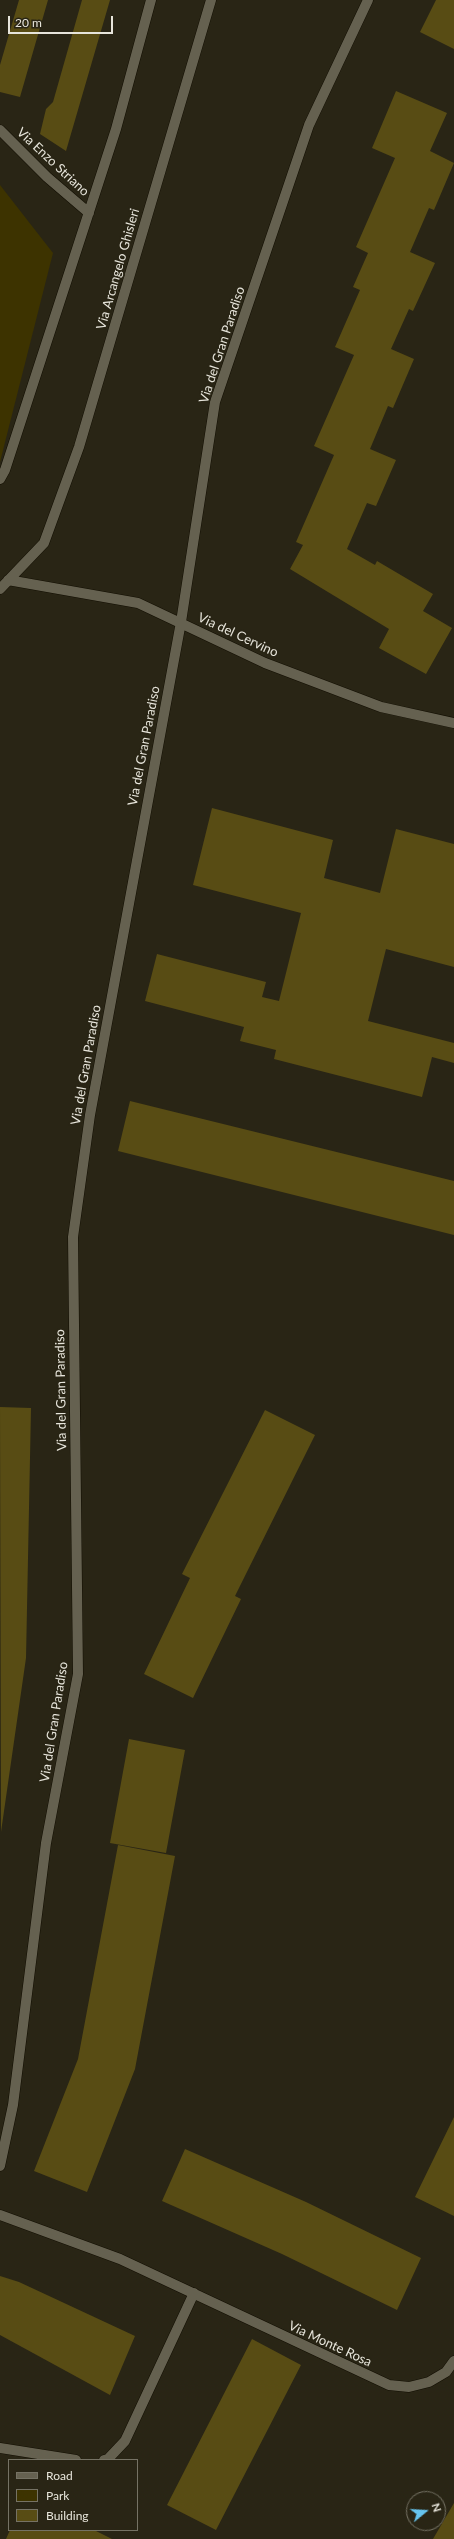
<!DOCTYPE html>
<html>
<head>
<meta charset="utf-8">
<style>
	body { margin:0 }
	#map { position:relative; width:454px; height:2539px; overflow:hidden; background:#292515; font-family:Lato,sans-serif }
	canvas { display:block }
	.legend { position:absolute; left:8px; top:2459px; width:130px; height:72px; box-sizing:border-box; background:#292515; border:1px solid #757264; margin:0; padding:5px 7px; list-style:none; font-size:12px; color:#e7e5db }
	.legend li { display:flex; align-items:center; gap:8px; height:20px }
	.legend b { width:20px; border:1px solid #757264 }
	.north { position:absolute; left:406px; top:2491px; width:40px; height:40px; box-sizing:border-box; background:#292515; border:1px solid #757264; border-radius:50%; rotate:72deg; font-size:11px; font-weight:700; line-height:16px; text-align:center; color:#e7e5db }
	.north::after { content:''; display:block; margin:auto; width:14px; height:18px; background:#66c4ef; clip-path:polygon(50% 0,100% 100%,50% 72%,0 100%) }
	.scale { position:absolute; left:8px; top:16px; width:105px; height:18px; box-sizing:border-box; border:2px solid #e7e5db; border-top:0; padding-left:5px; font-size:12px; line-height:14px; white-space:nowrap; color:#e7e5db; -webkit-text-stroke:3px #292515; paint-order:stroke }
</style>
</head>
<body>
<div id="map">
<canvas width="454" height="2539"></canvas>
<ul class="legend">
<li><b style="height:5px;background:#656150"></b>Road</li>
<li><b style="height:11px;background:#3d3300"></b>Park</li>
<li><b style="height:11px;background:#584c14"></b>Building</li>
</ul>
<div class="north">N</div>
<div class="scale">20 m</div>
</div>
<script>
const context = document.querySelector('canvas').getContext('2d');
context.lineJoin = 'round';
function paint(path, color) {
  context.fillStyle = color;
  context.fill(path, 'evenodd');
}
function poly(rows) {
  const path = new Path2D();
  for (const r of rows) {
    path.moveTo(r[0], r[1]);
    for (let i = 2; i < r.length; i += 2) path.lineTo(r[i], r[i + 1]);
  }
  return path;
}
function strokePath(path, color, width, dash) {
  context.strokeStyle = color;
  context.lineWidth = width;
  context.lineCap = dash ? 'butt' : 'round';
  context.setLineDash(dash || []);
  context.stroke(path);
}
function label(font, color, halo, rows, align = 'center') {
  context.font = font + ' Lato,sans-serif';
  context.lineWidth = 3.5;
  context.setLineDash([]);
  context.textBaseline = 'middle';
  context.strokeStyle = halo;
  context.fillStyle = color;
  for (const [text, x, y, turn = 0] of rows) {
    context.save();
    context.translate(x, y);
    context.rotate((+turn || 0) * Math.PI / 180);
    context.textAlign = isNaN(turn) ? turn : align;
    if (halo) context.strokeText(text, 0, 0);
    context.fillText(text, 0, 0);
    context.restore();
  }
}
paint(poly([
	[0,185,53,253,0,462]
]), '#3d3300');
paint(poly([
	[19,0,48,0,20,97,0,92,0,65],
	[82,0,110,0,66,151,40,134,46,109,53,102],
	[436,0,454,0,454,49,420,32],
	[396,91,447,113,430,151,454,163,434,210,429,208,410,252,435,263,413,311,409,309,391,349,414,359,393,408,388,406,370,449,396,460,376,506,367,503,347,549,375,565,377,561,433,594,423,611,452,628,426,674,379,648,389,629,290,569,303,545,296,542,334,455,314,446,354,355,335,347,360,290,353,287,368,253,356,247,395,158,372,148],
	[212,808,333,840,324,878,380,893,396,829,454,844,454,967,386,949,368,1021,454,1043,454,1063,432,1057,422,1097,274,1059,276,1050,240,1041,244,1027,145,1001,157,954,266,982,262,997,279,1001,301,913,193,885],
	[130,1101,454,1181,454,1235,118,1151],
	[0,1407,31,1408,26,1658,1,1832],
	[265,1410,315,1435,235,1596,241,1599,193,1698,144,1674,190,1578,182,1574],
	[129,1739,185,1750,166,1853,110,1843],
	[118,1845,175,1856,135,2069,87,2192,34,2171,78,2059],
	[454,2117,454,2216,415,2197],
	[185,2149,306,2202,421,2258,397,2310,282,2254,162,2201],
	[0,2276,19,2282,135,2336,110,2395,0,2335],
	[252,2339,301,2365,216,2530,167,2505],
	[454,2503,454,2539,433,2539],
	[10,2530,94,2530,112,2539,6,2539]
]), '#584c14');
const minor = poly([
	[0,130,47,177,89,213],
	[0,479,5,470,116,129,151,0],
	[8,580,138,603,265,663,381,707,454,723],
	[0,589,44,543,79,447,211,0],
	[0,2166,13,2105,46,1843,78,1674,73,1237,90,1115,181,622,215,402,309,125,368,0],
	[0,2215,120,2259,389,2385,409,2387,429,2382,446,2372,454,2361],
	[0,2448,76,2460],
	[104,2460,108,2459,125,2441,194,2293]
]);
strokePath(minor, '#120e02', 11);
strokePath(minor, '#656150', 10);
label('13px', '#e7e5db', '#292515', [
	["Via Enzo Striano",53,162,43],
	["Via Arcangelo Ghisleri",118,269,-74],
	["Via del Gran Paradiso",222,345,-72],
	["Via del Cervino",238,635,25],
	["Via del Gran Paradiso",144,746,-79],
	["Via del Gran Paradiso",86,1065,-80],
	["Via del Gran Paradiso",61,1390,-91],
	["Via del Gran Paradiso",54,1722,-81],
	["Via Monte Rosa",330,2344,25]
]);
</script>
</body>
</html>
